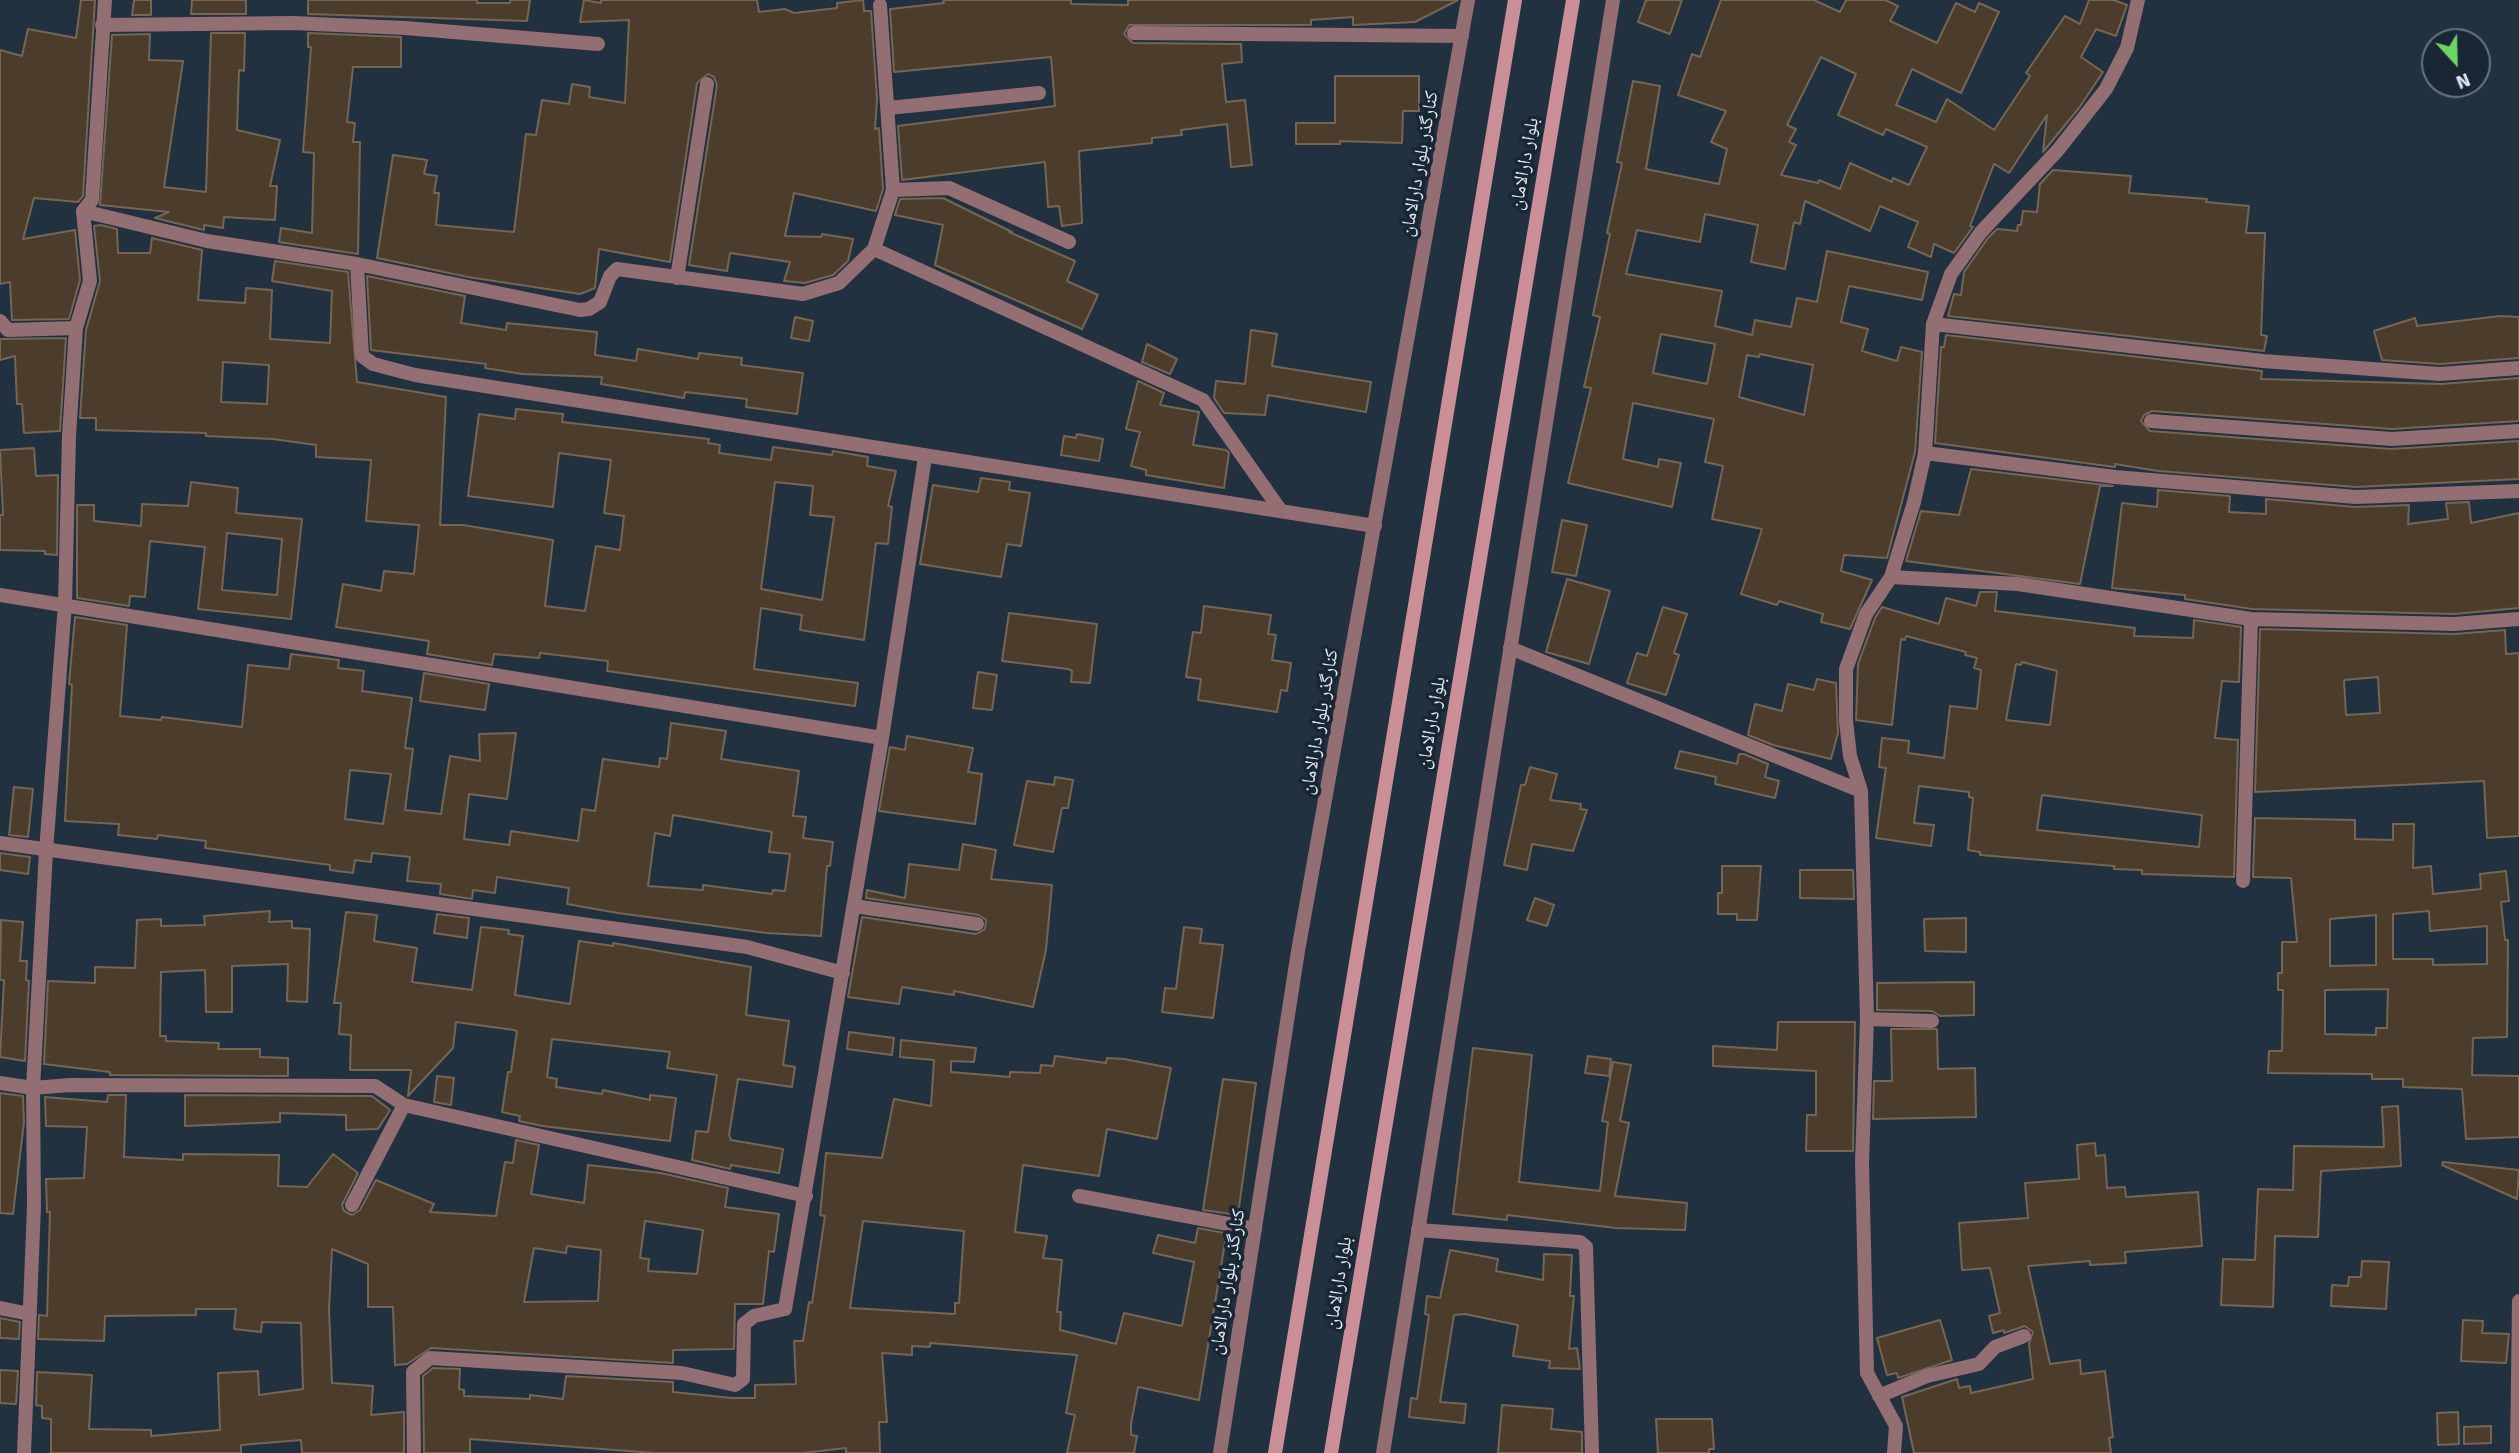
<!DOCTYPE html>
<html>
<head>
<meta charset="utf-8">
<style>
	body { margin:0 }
	#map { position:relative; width:2519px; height:1453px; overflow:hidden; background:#223140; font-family:Signika,sans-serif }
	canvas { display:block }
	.north { position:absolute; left:2421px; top:28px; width:70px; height:70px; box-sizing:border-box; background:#192735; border:2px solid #687481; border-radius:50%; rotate:158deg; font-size:19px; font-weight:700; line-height:28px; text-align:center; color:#dfe8f2 }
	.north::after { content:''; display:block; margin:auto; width:24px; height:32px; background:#6dd361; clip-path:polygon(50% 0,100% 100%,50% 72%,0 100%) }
</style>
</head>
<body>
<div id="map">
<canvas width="2519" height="1453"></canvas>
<div class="north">N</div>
</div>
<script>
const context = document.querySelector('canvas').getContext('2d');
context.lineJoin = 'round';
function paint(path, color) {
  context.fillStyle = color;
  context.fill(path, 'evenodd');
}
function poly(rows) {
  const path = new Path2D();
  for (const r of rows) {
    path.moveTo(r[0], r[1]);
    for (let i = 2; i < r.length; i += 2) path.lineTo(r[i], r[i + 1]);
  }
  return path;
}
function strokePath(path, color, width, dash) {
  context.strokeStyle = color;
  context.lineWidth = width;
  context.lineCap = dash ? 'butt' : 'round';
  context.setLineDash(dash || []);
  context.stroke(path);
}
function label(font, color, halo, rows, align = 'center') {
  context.font = font + ' Signika,"Noto Naskh Arabic",sans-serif';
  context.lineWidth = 7;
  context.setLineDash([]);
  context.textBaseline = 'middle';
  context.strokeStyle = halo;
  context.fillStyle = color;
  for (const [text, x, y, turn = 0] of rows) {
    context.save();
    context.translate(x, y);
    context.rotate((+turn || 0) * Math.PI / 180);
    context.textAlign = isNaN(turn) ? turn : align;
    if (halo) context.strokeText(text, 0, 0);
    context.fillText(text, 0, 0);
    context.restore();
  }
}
const building = poly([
	[81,0,95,0,83,196,78,202,34,198,23,239,75,230,80,280,69,319,12,320,10,282,0,284,0,50,22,56,28,29,76,38,81,0],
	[134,0,151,0,151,15,132,15,134,0],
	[192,0,246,0,246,14,191,14,192,0],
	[308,0,477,0,477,3,510,3,510,0,530,0,527,21,308,14,308,0],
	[584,0,601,3,601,0,757,0,759,12,785,9,794,13,837,8,837,3,863,0,864,11,871,11,877,99,875,129,879,128,883,189,876,211,794,193,785,236,821,237,822,234,853,239,848,261,833,275,805,283,784,281,790,262,730,253,727,271,689,265,717,85,714,77,708,74,697,83,670,262,599,249,595,288,580,294,468,277,377,258,393,155,427,160,424,174,437,176,434,193,439,193,436,225,514,232,526,134,536,135,542,100,569,104,572,84,590,87,589,97,625,103,629,20,580,22,584,0],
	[943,0,1071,0,1071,4,1128,5,1128,0,1458,0,1415,22,1353,25,1353,17,1311,20,1311,25,1129,25,1124,34,1133,43,1241,44,1242,62,1222,64,1226,102,1245,100,1252,165,1231,167,1227,124,1181,130,1182,135,1152,138,1152,143,1079,151,1082,223,1062,226,1059,206,1048,207,1045,162,902,180,898,126,1055,106,1051,57,894,72,890,9,944,3,943,0],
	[1646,0,1682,0,1670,34,1638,22,1646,0],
	[1721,0,1814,0,1840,12,1846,0,1885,0,1898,6,1890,21,1937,43,1956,3,1975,12,1979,3,1999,12,1961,93,1912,69,1896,105,1936,122,1947,99,1994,130,2030,76,2026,73,2065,16,2080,24,2089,0,2114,0,2127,5,2116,36,2096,29,2081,57,2103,72,2079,108,2043,152,2047,115,2009,173,1994,164,1970,226,1973,227,1954,253,1934,244,1931,257,1908,247,1918,222,1880,206,1870,231,1805,201,1800,224,1794,222,1785,269,1751,262,1758,225,1705,214,1700,242,1637,230,1626,274,1722,291,1715,326,1752,335,1755,320,1791,327,1797,298,1817,302,1827,251,1928,272,1922,300,1849,286,1841,322,1868,329,1862,351,1897,361,1901,347,1922,352,1915,452,1887,558,1844,555,1841,571,1872,580,1850,629,1821,622,1823,614,1779,601,1777,605,1741,594,1762,529,1712,519,1723,466,1705,462,1714,419,1633,403,1623,459,1658,467,1659,459,1681,463,1672,507,1568,483,1591,388,1584,387,1600,317,1593,315,1610,234,1607,233,1622,163,1617,162,1633,81,1660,86,1646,169,1719,184,1727,149,1711,142,1726,111,1678,95,1692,54,1700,57,1721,0],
	[1821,57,1856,74,1838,115,1883,135,1886,129,1927,147,1909,185,1893,178,1892,182,1850,163,1840,189,1819,180,1818,183,1781,175,1796,145,1789,142,1796,129,1787,125,1821,57],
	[1661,334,1715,344,1707,384,1653,373,1661,334],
	[1760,354,1813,365,1804,415,1739,397,1747,355,1759,357,1760,354],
	[211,33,245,33,244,71,239,70,237,130,280,140,270,186,277,186,275,220,224,217,223,228,204,225,204,230,155,218,169,212,100,205,112,35,150,34,149,60,183,61,164,187,206,192,211,33],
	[308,33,401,37,401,67,353,67,347,122,355,123,353,142,360,142,358,254,279,242,281,228,312,233,314,153,303,152,311,47,308,47,308,33],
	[1335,76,1419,76,1419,111,1403,111,1402,143,1340,141,1340,144,1296,144,1296,123,1335,123,1335,76],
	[2053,170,2131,176,2129,193,2207,199,2206,202,2249,206,2246,233,2265,233,2261,335,2267,336,2264,351,1948,316,1954,294,1961,295,1964,272,1988,238,1997,229,2017,231,2018,225,2021,225,2023,211,2037,212,2040,184,2053,170],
	[943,198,1012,232,1009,232,1075,261,1067,281,1098,295,1082,329,935,265,943,225,895,215,900,199,943,198],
	[101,225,117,229,118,253,150,253,152,238,202,250,198,300,245,303,246,288,272,290,270,339,330,343,332,291,272,281,275,261,348,272,357,382,446,397,440,525,463,525,553,540,545,606,585,611,596,546,620,550,624,516,604,513,611,460,559,453,553,507,468,496,479,414,515,419,516,409,563,414,562,422,709,439,708,443,720,445,719,453,771,460,773,447,832,455,833,451,868,457,867,466,896,471,888,506,892,507,888,544,876,543,864,640,800,630,802,615,761,608,754,669,858,683,855,706,607,671,608,661,540,653,539,658,494,654,492,665,427,654,429,641,336,627,343,584,381,591,384,571,414,574,419,525,366,521,371,460,316,457,316,445,273,439,206,436,206,433,96,430,96,418,80,418,86,330,100,281,94,226,101,225],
	[223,362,269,365,267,404,221,402,223,362],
	[775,482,813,486,810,515,834,517,822,600,761,589,775,482],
	[367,276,465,296,461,323,506,330,507,323,597,332,595,355,636,361,638,349,698,359,699,353,742,358,741,365,803,373,797,414,746,407,747,399,685,392,684,398,601,384,602,377,522,374,485,368,486,364,371,350,367,276],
	[2500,316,2519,317,2519,358,2440,364,2382,360,2374,331,2415,318,2417,326,2500,316],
	[795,317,813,321,809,341,791,338,795,317],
	[1251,330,1277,334,1272,366,1371,382,1366,412,1268,395,1265,415,1224,413,1214,398,1216,381,1245,384,1251,330],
	[1946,335,2262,371,2261,379,2441,384,2519,378,2519,421,2392,429,2152,411,2144,415,2141,421,2150,431,2391,449,2519,441,2519,479,2356,487,2158,471,2115,464,2115,467,1935,443,1941,347,1944,347,1946,335],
	[66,338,60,431,24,433,22,404,17,404,15,356,0,360,0,339,66,338],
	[1147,344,1177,359,1170,374,1142,362,1147,344],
	[1138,381,1164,393,1160,405,1199,412,1193,445,1226,450,1229,453,1224,488,1146,475,1146,470,1131,466,1140,432,1126,429,1138,381],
	[1077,434,1103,439,1099,461,1061,455,1064,436,1076,438,1077,434],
	[34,448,36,476,58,475,57,555,45,554,45,551,0,550,0,515,3,515,0,450,34,448],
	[1971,469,2113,486,2100,486,2080,584,1906,561,1921,511,1959,515,1971,469],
	[981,478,1010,482,1009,490,1030,493,1021,546,1007,544,1001,577,920,564,933,485,978,492,981,478],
	[191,482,238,488,236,513,302,519,291,619,198,609,205,547,150,541,145,597,130,596,129,606,77,598,77,505,94,505,94,521,141,526,142,504,188,506,191,482],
	[227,533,282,539,277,595,222,590,227,533],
	[2158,490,2230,496,2229,512,2266,514,2266,499,2355,507,2409,505,2408,524,2448,519,2446,503,2469,502,2471,523,2519,513,2519,608,2454,614,2252,609,2185,599,2185,595,2112,588,2122,503,2157,507,2158,490],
	[1562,520,1587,525,1576,576,1552,572,1562,520],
	[1567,579,1610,591,1589,664,1546,652,1567,579],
	[1980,592,1997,592,1995,611,2135,628,2134,636,2193,638,2194,620,2241,627,2239,682,2222,681,2215,738,2238,740,2234,877,2142,874,2142,870,2114,869,2114,866,1980,855,1980,852,1968,850,1973,798,1969,797,1969,792,1919,786,1914,823,1934,825,1931,846,1876,838,1886,768,1879,767,1882,738,1909,741,1908,753,1944,758,1950,706,1977,709,1981,670,1974,668,1977,658,1965,655,1966,652,1906,636,1905,640,1901,639,1892,725,1856,720,1858,664,1875,618,1882,607,1939,624,1946,598,1976,606,1980,592],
	[2022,662,2057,671,2050,725,2006,720,2016,664,2021,665,2022,662],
	[2042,795,2202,815,2199,847,2037,830,2042,795],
	[1204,606,1271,615,1268,634,1276,635,1272,660,1291,663,1287,691,1281,690,1277,712,1198,700,1201,679,1186,677,1193,632,1201,633,1204,606],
	[1663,607,1687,614,1674,653,1679,655,1666,695,1627,683,1637,653,1647,656,1663,607],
	[1009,613,1097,624,1090,683,1071,682,1072,671,1068,669,1002,661,1009,613],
	[75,617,127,625,120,716,161,720,162,717,242,727,248,665,289,669,291,654,339,660,338,668,364,671,362,691,412,698,405,748,413,749,405,810,441,814,450,756,480,761,479,734,516,733,507,799,469,794,464,839,509,845,511,831,578,841,582,809,595,811,603,759,659,767,660,758,667,759,671,723,726,731,721,759,799,771,793,816,806,817,803,838,833,842,830,866,827,866,821,936,767,933,618,913,567,904,569,888,497,877,495,893,473,890,472,899,440,894,441,884,407,881,410,857,372,853,371,862,355,860,353,873,330,870,330,865,205,848,206,841,158,835,157,839,118,835,119,824,65,821,72,685,69,684,75,617],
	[350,770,391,774,383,824,345,819,350,770],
	[673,815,772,832,769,852,790,854,785,891,773,890,772,894,703,885,703,890,648,886,655,833,670,836,673,815],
	[2260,629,2454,634,2505,630,2506,654,2519,653,2519,836,2487,838,2484,781,2255,792,2260,629],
	[2378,677,2380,713,2346,715,2344,680,2378,677],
	[978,672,997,675,992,710,973,708,978,672],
	[424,673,489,684,485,710,420,701,424,673],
	[1817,679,1836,683,1838,733,1831,759,1773,745,1748,735,1755,704,1782,711,1788,684,1814,690,1817,679],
	[907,736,973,748,968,772,982,774,975,824,879,811,890,747,905,750,907,736],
	[1680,751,1737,764,1739,754,1744,754,1768,764,1765,777,1779,781,1775,798,1715,784,1716,777,1675,768,1680,751],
	[1530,767,1557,774,1550,800,1581,804,1580,809,1587,810,1573,851,1532,844,1527,870,1504,865,1521,785,1525,785,1530,767],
	[1055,777,1073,780,1068,808,1062,808,1053,852,1014,845,1027,781,1054,785,1055,777],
	[14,787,33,789,28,837,9,835,14,787],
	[2255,818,2355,820,2355,839,2393,840,2393,824,2414,824,2413,868,2431,866,2433,894,2481,889,2480,874,2506,871,2509,901,2501,902,2505,940,2508,940,2507,1037,2473,1038,2472,1075,2519,1076,2519,1137,2466,1139,2462,1089,2403,1087,2403,1079,2372,1079,2372,1074,2268,1073,2269,1051,2282,1051,2283,990,2278,990,2278,973,2282,973,2282,942,2297,942,2291,878,2253,877,2255,818],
	[2429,911,2430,931,2487,926,2487,964,2433,965,2433,959,2393,959,2393,914,2429,911],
	[2376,915,2376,965,2330,966,2330,919,2376,915],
	[2388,989,2387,1028,2376,1028,2376,1035,2325,1034,2325,990,2388,989],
	[963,844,996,850,991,879,1052,885,1046,950,1033,1007,954,991,954,995,902,987,899,1004,848,997,862,917,976,934,985,929,986,920,979,915,866,898,867,890,905,898,909,864,959,870,963,844],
	[0,853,30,857,28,874,0,870,0,853],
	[1722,866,1761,866,1757,920,1737,920,1737,914,1718,914,1718,893,1722,893,1722,866],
	[1800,870,1853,870,1854,899,1800,898,1800,870],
	[1535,898,1554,905,1547,926,1527,920,1535,898],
	[270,911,269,922,292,921,292,928,310,929,307,1002,287,1001,288,964,232,966,232,1012,206,1012,205,970,161,972,160,1036,166,1036,166,1041,219,1043,218,1049,260,1049,260,1057,288,1058,288,1076,110,1075,110,1072,44,1064,48,981,95,983,95,967,135,968,137,920,161,919,161,926,205,925,204,916,270,911],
	[346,912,377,915,374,941,417,948,412,982,472,990,481,927,509,930,508,934,523,936,515,995,570,1004,579,941,613,946,613,943,751,967,746,1015,789,1021,783,1065,795,1067,792,1087,738,1079,729,1135,731,1140,783,1149,779,1173,731,1165,730,1169,692,1160,696,1131,708,1132,717,1075,667,1068,670,1052,552,1039,547,1077,557,1079,556,1087,602,1094,603,1090,650,1100,650,1095,676,1098,670,1141,542,1126,519,1121,520,1116,502,1112,508,1072,511,1072,517,1031,514,1030,456,1022,453,1048,408,1096,411,1070,350,1070,351,1035,339,1034,341,1003,334,1003,346,912],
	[437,914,469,918,467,938,434,933,437,914],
	[1966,918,1966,952,1925,951,1924,919,1966,918],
	[1,920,23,922,20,961,27,961,26,980,29,981,25,1061,0,1057,4,980,0,980,1,920],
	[1184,927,1202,929,1200,943,1223,945,1213,1018,1162,1012,1165,988,1176,989,1184,927],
	[1974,982,1974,1015,1940,1016,1932,1011,1877,1010,1877,983,1974,982],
	[1778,1022,1855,1022,1853,1151,1806,1151,1807,1115,1816,1115,1816,1071,1713,1066,1713,1046,1777,1050,1778,1022],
	[1891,1029,1937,1029,1938,1069,1975,1068,1976,1117,1873,1119,1874,1081,1892,1081,1891,1029],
	[849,1032,894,1038,892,1055,847,1049,849,1032],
	[901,1040,976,1048,974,1062,951,1061,951,1072,1010,1077,1010,1072,1040,1073,1041,1065,1053,1066,1055,1056,1106,1063,1107,1058,1124,1059,1171,1068,1157,1139,1107,1129,1099,1176,1023,1165,1015,1232,1047,1236,1043,1258,1062,1260,1057,1312,1061,1312,1060,1330,1116,1344,1124,1313,1182,1326,1194,1262,1153,1253,1158,1235,1195,1243,1198,1228,1230,1234,1228,1242,1225,1242,1199,1400,1138,1387,1131,1424,1131,1435,1137,1436,1134,1453,1067,1453,1075,1415,1066,1413,1077,1355,930,1343,930,1347,912,1346,912,1355,882,1353,887,1422,879,1422,880,1453,846,1453,846,1448,803,1453,654,1453,470,1439,470,1453,424,1453,423,1376,433,1368,460,1369,459,1389,464,1390,464,1396,530,1399,530,1395,563,1399,566,1376,673,1382,673,1392,732,1398,755,1398,755,1385,796,1384,794,1341,803,1341,809,1302,812,1303,825,1216,820,1215,826,1153,882,1158,894,1099,931,1106,934,1060,900,1057,901,1040],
	[863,1221,964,1231,959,1303,955,1303,955,1314,850,1308,863,1221],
	[1473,1048,1532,1055,1519,1182,1600,1191,1608,1122,1602,1121,1613,1062,1631,1065,1620,1121,1629,1123,1615,1196,1687,1203,1685,1230,1616,1228,1507,1215,1507,1220,1453,1214,1473,1048],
	[1588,1056,1611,1059,1609,1076,1585,1073,1588,1056],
	[437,1076,454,1078,451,1105,434,1102,437,1076],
	[1223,1079,1256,1083,1238,1215,1203,1210,1223,1079],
	[0,1093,23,1096,24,1122,13,1214,0,1213,0,1093],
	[108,1095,126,1095,124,1157,183,1160,183,1154,279,1155,278,1186,307,1187,333,1154,358,1173,342,1205,344,1211,352,1215,360,1210,376,1180,434,1204,430,1212,496,1216,505,1162,513,1163,516,1140,539,1145,531,1194,584,1203,588,1165,661,1173,728,1188,725,1207,779,1214,774,1252,769,1251,763,1304,735,1304,734,1349,673,1350,673,1363,431,1348,407,1364,395,1365,393,1307,368,1307,368,1264,332,1249,329,1309,332,1383,373,1386,371,1415,404,1412,404,1453,302,1453,301,1440,241,1445,241,1453,51,1453,51,1419,42,1418,42,1406,36,1405,37,1372,92,1375,89,1429,151,1430,151,1436,220,1430,218,1373,258,1371,259,1395,303,1389,301,1323,262,1322,261,1332,234,1329,236,1309,196,1309,196,1315,105,1316,104,1341,38,1339,39,1315,47,1316,50,1212,47,1212,46,1179,84,1178,87,1127,46,1126,45,1097,107,1102,108,1095],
	[645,1221,703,1230,697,1274,648,1271,649,1259,640,1258,645,1221],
	[567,1246,601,1250,598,1301,524,1302,534,1248,566,1253,567,1246],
	[185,1095,372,1096,390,1110,378,1129,346,1130,346,1115,280,1113,280,1122,185,1126,185,1095],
	[2398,1106,2401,1166,2321,1171,2318,1237,2275,1236,2273,1307,2221,1305,2223,1259,2255,1260,2258,1189,2293,1190,2294,1146,2384,1147,2382,1107,2398,1106],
	[2095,1143,2096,1156,2105,1155,2107,1188,2125,1187,2126,1197,2198,1192,2202,1246,2125,1252,2126,1263,2090,1265,2090,1261,2028,1266,2050,1364,2080,1360,2081,1374,2105,1371,2113,1437,2109,1438,2111,1453,1914,1453,1902,1397,1957,1379,1959,1388,1970,1386,1971,1393,2033,1379,2029,1344,2033,1332,2025,1326,2004,1333,2004,1330,1993,1333,1989,1316,2000,1313,1990,1268,1962,1270,1959,1223,2028,1218,2025,1183,2079,1179,2077,1145,2095,1143],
	[2443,1162,2519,1170,2517,1199,2442,1165,2443,1162],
	[1450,1250,1498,1259,1496,1271,1543,1280,1544,1254,1572,1255,1570,1296,1574,1296,1569,1349,1577,1348,1580,1369,1549,1368,1550,1361,1513,1356,1518,1325,1465,1314,1454,1315,1440,1402,1466,1404,1464,1423,1409,1417,1411,1398,1417,1399,1429,1315,1425,1314,1427,1296,1440,1298,1450,1250],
	[2362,1261,2389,1262,2386,1309,2331,1306,2332,1285,2348,1286,2349,1277,2361,1277,2362,1261],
	[0,1318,20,1322,19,1339,0,1338,0,1318],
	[1940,1320,1952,1360,1898,1378,1897,1373,1887,1375,1877,1338,1940,1320],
	[2463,1320,2483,1321,2482,1333,2509,1334,2506,1363,2461,1361,2463,1320],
	[0,1370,18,1371,16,1404,0,1403,0,1370],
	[1502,1405,1553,1409,1551,1429,1582,1432,1582,1453,1498,1453,1502,1405],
	[2458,1412,2459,1444,2438,1445,2437,1413,2458,1412],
	[1656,1419,1712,1419,1714,1449,1709,1449,1709,1453,1658,1453,1656,1419],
	[2491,1426,2491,1443,2464,1444,2464,1427,2491,1426]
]);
paint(building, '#4b3c2c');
strokePath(building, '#756654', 2);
strokePath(poly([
	[102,25,293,23,405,28,598,44],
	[1134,33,1462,36],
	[888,108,1039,93],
	[893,190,949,188,1069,242],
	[83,211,207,241,357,264,580,310,589,309,600,302,610,276,617,269,803,294,839,283,874,249,893,190,880,5],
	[874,249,1203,400,1281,511],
	[357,264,362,356,373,364,415,375,1375,526],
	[677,278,707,84],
	[0,321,8,330,76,328],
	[1933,324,2263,361,2440,374,2519,368],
	[2151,421,2392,439,2519,431],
	[1925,453,2115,477,2356,497,2519,491],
	[1891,577,2018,584,2251,619,2454,624,2519,619],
	[0,595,882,738],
	[1510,648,1861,791],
	[0,843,747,947,843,973],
	[2243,881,2251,619],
	[854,906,977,924],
	[1867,1019,1932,1021],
	[0,1083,33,1088,70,1085,375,1086,404,1105,806,1196],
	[1079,1196,1255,1229],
	[352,1205,404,1105],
	[1418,1230,1580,1242,1586,1247,1592,1453],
	[0,1308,30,1314],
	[1879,1396,1927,1376,1979,1364,1995,1347,2024,1336],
	[24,1453,34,1207,33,1088,46,851,65,604,69,436,76,328,90,281,83,211,92,200,105,0],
	[414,1453,413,1372,430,1358,682,1373,735,1385,743,1379,744,1324,754,1316,785,1309,882,738,925,457],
	[1894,1453,1896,1426,1867,1373,1862,1162,1867,1019,1861,791,1850,756,1846,721,1846,669,1866,614,1891,577,1914,502,1925,453,1933,324,1951,274,1981,232,2058,150,2106,89,2127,48,2138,0],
	[2517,1453,2519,1301]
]), '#936e72', 14);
strokePath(poly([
	[1220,1453,1298,951,1468,0],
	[1383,1453,1613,0]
]), '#936e72', 14);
strokePath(poly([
	[1275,1453,1515,0],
	[1331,1453,1573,0]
]), '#cb9097', 14);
label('19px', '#dfe8f2', '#192735', [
	["کنارگذر بلوار دارالامان",1420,164,-80],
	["بلوار دارالامان",1525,164,-80],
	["کنارگذر بلوار دارالامان",1320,722,-80],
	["بلوار دارالامان",1432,723,-80],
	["کنارگذر بلوار دارالامان",1228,1282,-81],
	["بلوار دارالامان",1339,1283,-81]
]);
</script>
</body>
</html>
